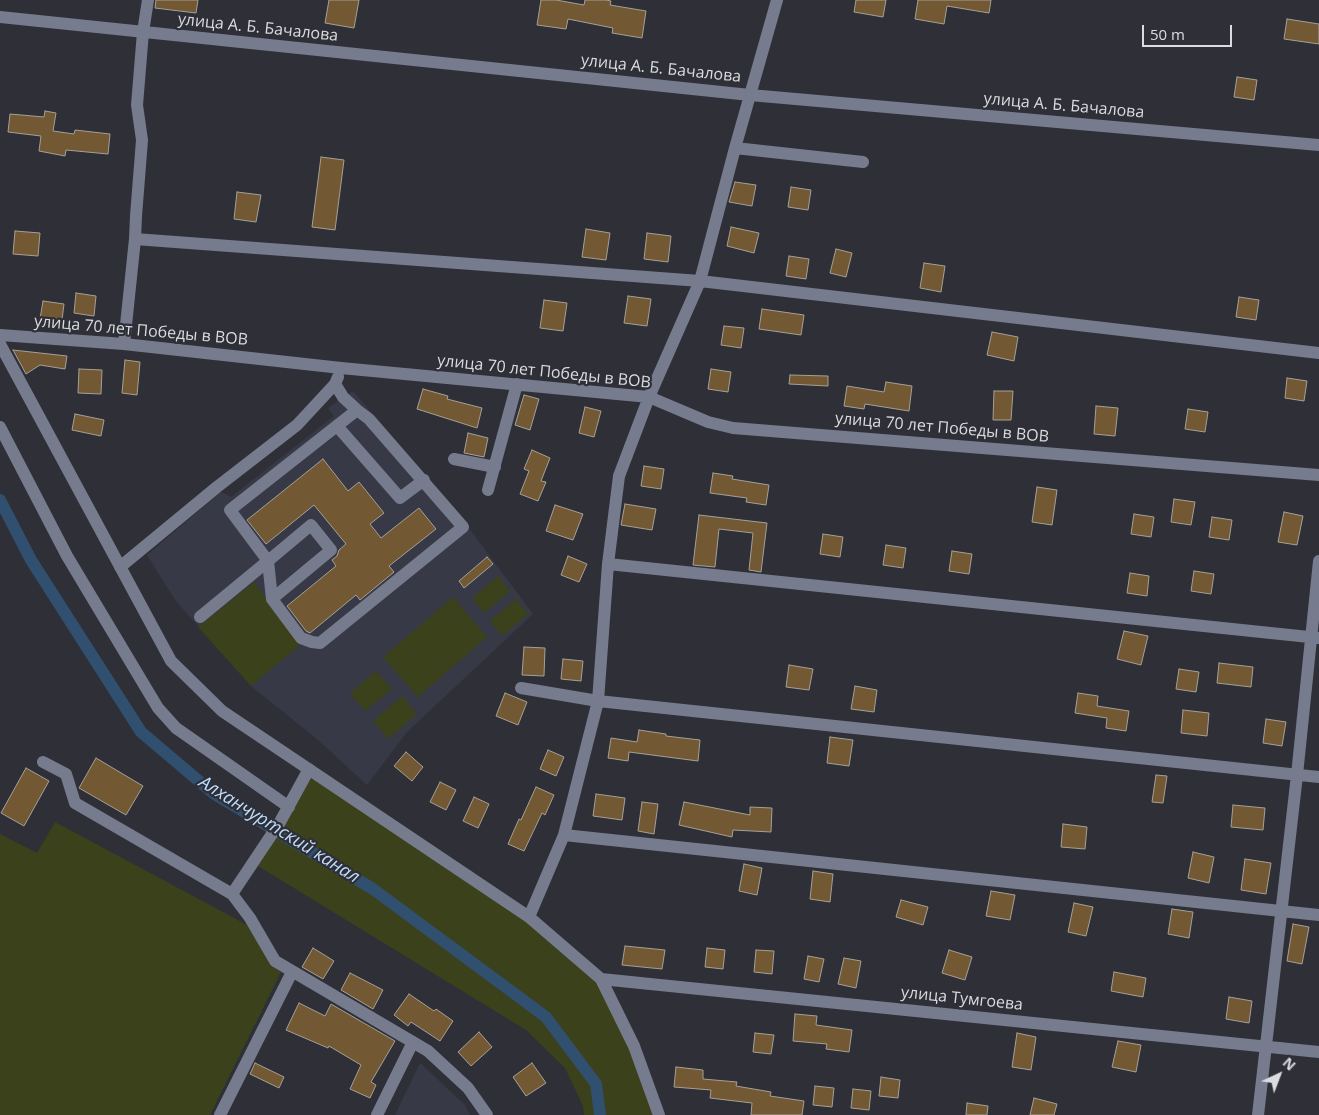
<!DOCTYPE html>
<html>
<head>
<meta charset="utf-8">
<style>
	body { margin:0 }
	#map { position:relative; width:1319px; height:1115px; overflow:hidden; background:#2f3037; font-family:"Open Sans",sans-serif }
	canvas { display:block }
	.north { position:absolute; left:1254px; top:1050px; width:50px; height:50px; -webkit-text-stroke:4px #2f3037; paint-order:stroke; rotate:43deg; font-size:14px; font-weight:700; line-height:20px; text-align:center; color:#dbdce1 }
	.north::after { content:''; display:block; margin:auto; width:18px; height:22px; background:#dbdce1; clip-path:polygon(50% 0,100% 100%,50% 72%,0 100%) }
	.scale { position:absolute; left:1142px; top:25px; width:90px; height:22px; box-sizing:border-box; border:2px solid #dbdce1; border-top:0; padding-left:6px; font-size:15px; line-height:18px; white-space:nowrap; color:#dbdce1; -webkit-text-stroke:4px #2f3037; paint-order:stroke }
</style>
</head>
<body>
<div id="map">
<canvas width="1319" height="1115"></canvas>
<div class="north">N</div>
<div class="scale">50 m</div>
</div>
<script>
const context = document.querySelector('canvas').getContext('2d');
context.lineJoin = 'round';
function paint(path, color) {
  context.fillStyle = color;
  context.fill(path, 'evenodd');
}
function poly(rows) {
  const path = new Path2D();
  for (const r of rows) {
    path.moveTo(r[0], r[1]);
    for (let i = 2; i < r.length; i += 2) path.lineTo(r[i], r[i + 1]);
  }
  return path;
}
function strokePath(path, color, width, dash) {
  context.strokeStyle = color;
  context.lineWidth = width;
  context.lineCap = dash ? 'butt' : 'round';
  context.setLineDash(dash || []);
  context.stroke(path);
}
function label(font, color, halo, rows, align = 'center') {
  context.font = font + ' "Open Sans",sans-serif';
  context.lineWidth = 4.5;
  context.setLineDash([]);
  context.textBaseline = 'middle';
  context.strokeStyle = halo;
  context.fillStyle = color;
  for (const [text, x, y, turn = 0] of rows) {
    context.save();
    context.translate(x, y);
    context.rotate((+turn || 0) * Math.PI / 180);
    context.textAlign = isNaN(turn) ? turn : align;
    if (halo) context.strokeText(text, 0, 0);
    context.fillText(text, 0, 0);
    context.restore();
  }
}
paint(poly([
	[353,391,471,531,533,614,407,732,367,785,317,739,251,686,176,601,147,555,221,492,231,497,334,416,328,408],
	[420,1063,464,1104,470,1115,395,1115]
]), '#373946');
paint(poly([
	[498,576,510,591,484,613,472,598],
	[254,582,300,645,251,686,198,627],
	[453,597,487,637,418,697,383,657],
	[516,599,528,614,502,636,490,621],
	[376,671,392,689,365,711,350,693],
	[402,696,417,714,388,739,373,721],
	[309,769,529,917,601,979,659,1115,584,1115,583,1106,565,1068,526,1030,253,863],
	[55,822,249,926,271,966,281,972,210,1115,0,1115,0,834,37,853]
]), '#3a411b');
strokePath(poly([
	[0,500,31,560,141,732,213,793,373,889,546,1017,596,1084,600,1115]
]), '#314f6e', 12);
const building = poly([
	[156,0,198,0,196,13,155,8,156,0],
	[329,0,359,0,354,28,325,23,329,0],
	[541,0,556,0,584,5,585,0,606,0,611,1,610,5,646,11,642,38,612,33,613,28,568,19,566,29,537,25,541,0],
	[856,0,886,0,883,17,854,12,856,0],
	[918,0,991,0,989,13,947,6,944,24,915,19,918,0],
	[1287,19,1319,24,1319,44,1284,39,1287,19],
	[1237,77,1257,80,1254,100,1234,97,1237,77],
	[45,111,56,113,53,131,74,134,75,130,110,134,108,154,66,150,65,156,39,151,41,136,8,132,10,114,44,117,45,111],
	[321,157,344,160,335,230,312,227,321,157],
	[735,182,756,185,752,206,729,202,735,182],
	[791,187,811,190,808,210,788,207,791,187],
	[237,192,261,195,256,222,234,219,237,192],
	[731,227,759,233,754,253,727,246,731,227],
	[586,229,610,233,606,260,582,257,586,229],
	[15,231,40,233,38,256,13,254,15,231],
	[647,233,671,236,668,262,644,259,647,233],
	[836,249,852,253,846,277,830,273,836,249],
	[789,256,809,259,806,279,786,276,789,256],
	[924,263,945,266,941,292,920,288,924,263],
	[76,293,96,296,94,316,74,313,76,293],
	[628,296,651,299,647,326,624,323,628,296],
	[1239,297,1259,300,1256,320,1236,317,1239,297],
	[544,300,567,303,563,331,540,328,544,300],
	[43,301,64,304,61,328,39,325,43,301],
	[762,309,804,315,801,335,759,329,762,309],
	[724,326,744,328,741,348,721,345,724,326],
	[992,332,1018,337,1014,361,987,355,992,332],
	[13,350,67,356,65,369,40,365,26,374,13,350],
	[125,360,140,362,137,395,122,393,125,360],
	[79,369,102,370,101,394,78,393,79,369],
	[711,369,731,372,728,392,708,389,711,369],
	[790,375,828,376,828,386,789,384,790,375],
	[1287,378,1307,381,1304,401,1285,398,1287,378],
	[886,382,912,386,909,411,865,404,864,409,844,406,847,386,884,392,886,382],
	[423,389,448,396,447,399,482,408,477,428,417,409,423,389],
	[994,391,1013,391,1011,420,993,420,994,391],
	[524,395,539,399,530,430,515,425,524,395],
	[1096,406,1118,408,1115,436,1094,434,1096,406],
	[585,407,601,411,594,437,579,433,585,407],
	[1188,409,1208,412,1205,432,1185,429,1188,409],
	[75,414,104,420,101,436,72,430,75,414],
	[468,433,488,438,484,457,464,453,468,433],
	[532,450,550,458,541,481,546,482,538,501,520,494,529,471,524,469,532,450],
	[323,459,348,491,359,482,384,513,370,524,381,538,419,508,436,529,389,566,394,572,360,600,356,595,310,633,306,631,287,606,336,566,332,560,337,556,339,550,346,544,314,505,266,544,247,520,323,459],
	[644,466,664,469,661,489,641,486,644,466],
	[713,473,733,476,732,479,769,485,766,505,746,502,747,498,710,493,713,473],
	[1037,487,1057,490,1052,525,1032,522,1037,487],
	[1174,499,1195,502,1191,525,1171,522,1174,499],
	[625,504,656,509,652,530,621,525,625,504],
	[555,505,583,514,573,540,546,531,555,505],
	[1284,512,1303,516,1297,545,1278,542,1284,512],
	[1134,514,1154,517,1151,537,1131,534,1134,514],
	[699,515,767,523,761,572,749,570,753,533,719,529,715,567,693,565,699,515],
	[1212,517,1232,520,1229,540,1209,537,1212,517],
	[823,534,843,537,840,557,820,554,823,534],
	[886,545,906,548,903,568,883,565,886,545],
	[952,551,972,554,969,574,949,571,952,551],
	[568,556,587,564,579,582,561,575,568,556],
	[487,557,493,564,464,588,459,581,487,557],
	[1194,571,1214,574,1211,594,1191,591,1194,571],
	[1130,573,1149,576,1147,596,1127,593,1130,573],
	[1124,631,1148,636,1141,665,1117,659,1124,631],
	[524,647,545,648,544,676,522,675,524,647],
	[563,659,583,661,581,681,561,679,563,659],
	[1219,663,1253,667,1251,687,1217,683,1219,663],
	[789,665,813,669,809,690,786,687,789,665],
	[1179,669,1199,672,1196,692,1176,689,1179,669],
	[855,686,877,690,874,712,851,709,855,686],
	[505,693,527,702,518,725,496,716,505,693],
	[1078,693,1098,696,1097,706,1129,711,1126,731,1106,728,1107,718,1075,713,1078,693],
	[1183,710,1209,713,1207,736,1181,733,1183,710],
	[1266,719,1286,722,1282,746,1263,743,1266,719],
	[639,730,666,734,666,736,700,740,698,761,629,752,628,761,608,758,611,738,637,742,639,730],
	[830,737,853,740,849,766,827,763,830,737],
	[548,750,564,757,556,776,540,769,548,750],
	[406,752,423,767,412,781,394,766,406,752],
	[96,758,143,786,126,815,79,788,96,758],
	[26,768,49,781,24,826,1,813,26,768],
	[1156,775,1167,776,1163,803,1152,802,1156,775],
	[440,782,456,790,446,810,430,802,440,782],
	[536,787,554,795,545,815,542,813,524,851,508,844,519,819,521,820,536,787],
	[596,794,625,798,622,820,593,816,596,794],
	[474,797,489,804,478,828,463,821,474,797],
	[642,802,658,804,654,834,638,831,642,802],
	[684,802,750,815,750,807,772,808,771,832,733,830,732,837,679,825,684,802],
	[1233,805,1265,808,1263,830,1231,827,1233,805],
	[1063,824,1087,827,1085,849,1061,847,1063,824],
	[1193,852,1214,857,1209,883,1188,878,1193,852],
	[1245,859,1271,863,1266,894,1241,890,1245,859],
	[744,864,762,868,757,895,739,891,744,864],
	[813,871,833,874,830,902,810,899,813,871],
	[991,891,1015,895,1010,920,986,916,991,891],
	[901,900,928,907,923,925,896,917,901,900],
	[1074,903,1093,907,1086,936,1068,932,1074,903],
	[1172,909,1193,912,1189,938,1168,934,1172,909],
	[1293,924,1309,927,1302,964,1287,961,1293,924],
	[625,946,665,950,662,969,622,965,625,946],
	[313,948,334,961,323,979,302,967,313,948],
	[707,948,725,950,723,969,705,967,707,948],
	[756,950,774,951,772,974,754,972,756,950],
	[949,950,972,957,965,980,942,973,949,950],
	[808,956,824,959,819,982,804,979,808,956],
	[844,958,861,961,856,988,838,984,844,958],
	[1114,972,1146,978,1143,997,1111,991,1114,972],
	[350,973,383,990,373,1009,341,990,350,973],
	[409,994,434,1011,436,1009,453,1021,440,1041,411,1022,408,1026,394,1015,409,994],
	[1229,997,1252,1001,1249,1023,1226,1019,1229,997],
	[299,1003,325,1016,331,1004,395,1041,371,1082,376,1085,370,1098,350,1089,361,1065,329,1046,328,1048,286,1030,299,1003],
	[795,1014,817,1016,816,1025,852,1030,849,1052,826,1049,827,1044,793,1041,795,1014],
	[479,1032,492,1047,471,1066,458,1052,479,1032],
	[755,1033,774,1035,771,1054,753,1052,755,1033],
	[1017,1033,1036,1037,1031,1070,1012,1067,1017,1033],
	[1118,1041,1141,1045,1136,1072,1112,1067,1118,1041],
	[255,1063,284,1077,279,1088,250,1074,255,1063],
	[532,1063,546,1083,526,1096,513,1077,532,1063],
	[676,1067,703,1070,703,1079,737,1082,736,1086,771,1092,770,1096,804,1101,802,1115,751,1115,752,1103,710,1098,711,1090,674,1087,676,1067],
	[881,1077,900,1080,898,1098,879,1096,881,1077],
	[815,1086,834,1088,832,1107,813,1105,815,1086],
	[853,1089,871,1091,869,1110,851,1108,853,1089],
	[1034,1098,1057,1104,1054,1115,1030,1115,1034,1098],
	[967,1103,988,1106,987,1115,966,1115,967,1103]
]);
paint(building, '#735933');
strokePath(building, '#a5a098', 1);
strokePath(poly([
	[0,17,750,95,1319,145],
	[735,148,863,162],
	[135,239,700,281,1319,353],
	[0,335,124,344,341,368,649,397,708,422,733,428,1319,475],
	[0,344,171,661,222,711,529,917,601,979,634,1046,659,1115],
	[124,344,135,239,136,216,142,140,137,105,143,32,148,0],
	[337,426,400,498,424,480],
	[0,427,67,556,158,708,176,728,289,807],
	[454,459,495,467],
	[488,490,517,384],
	[608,564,1319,638],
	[120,567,217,487,297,425,335,384,338,377],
	[272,599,268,561,311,525,331,550,272,599,301,638,312,642,320,643,463,527,369,419,357,410,343,397,335,384],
	[200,617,268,561,230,510,357,410],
	[521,688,598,701,1319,777],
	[43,762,66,774,75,803,232,894,250,918,275,961,428,1051,468,1088,487,1115],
	[564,835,1319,915],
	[232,894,280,822,309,769],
	[529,917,564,835,598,701,608,564,619,476,649,397,700,281,735,148,777,0],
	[601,979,1319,1052],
	[220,1115,292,972],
	[377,1115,413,1042],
	[1258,1115,1297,775,1319,561]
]), '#767c8e', 12);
label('16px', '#dbdce1', '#2f3037', [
	["улица А. Б. Бачалова",258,28,6],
	["улица А. Б. Бачалова",661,69,6],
	["улица А. Б. Бачалова",1064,106,5],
	["улица 70 лет Победы в ВОВ",141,331,5],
	["улица 70 лет Победы в ВОВ",544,372,6],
	["улица 70 лет Победы в ВОВ",942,428,5],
	["улица Тумгоева",962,999,6]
]);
label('italic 18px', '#bfddfe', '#2f3037', [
	["Алханчуртский канал",279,830,32]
]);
</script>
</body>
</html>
